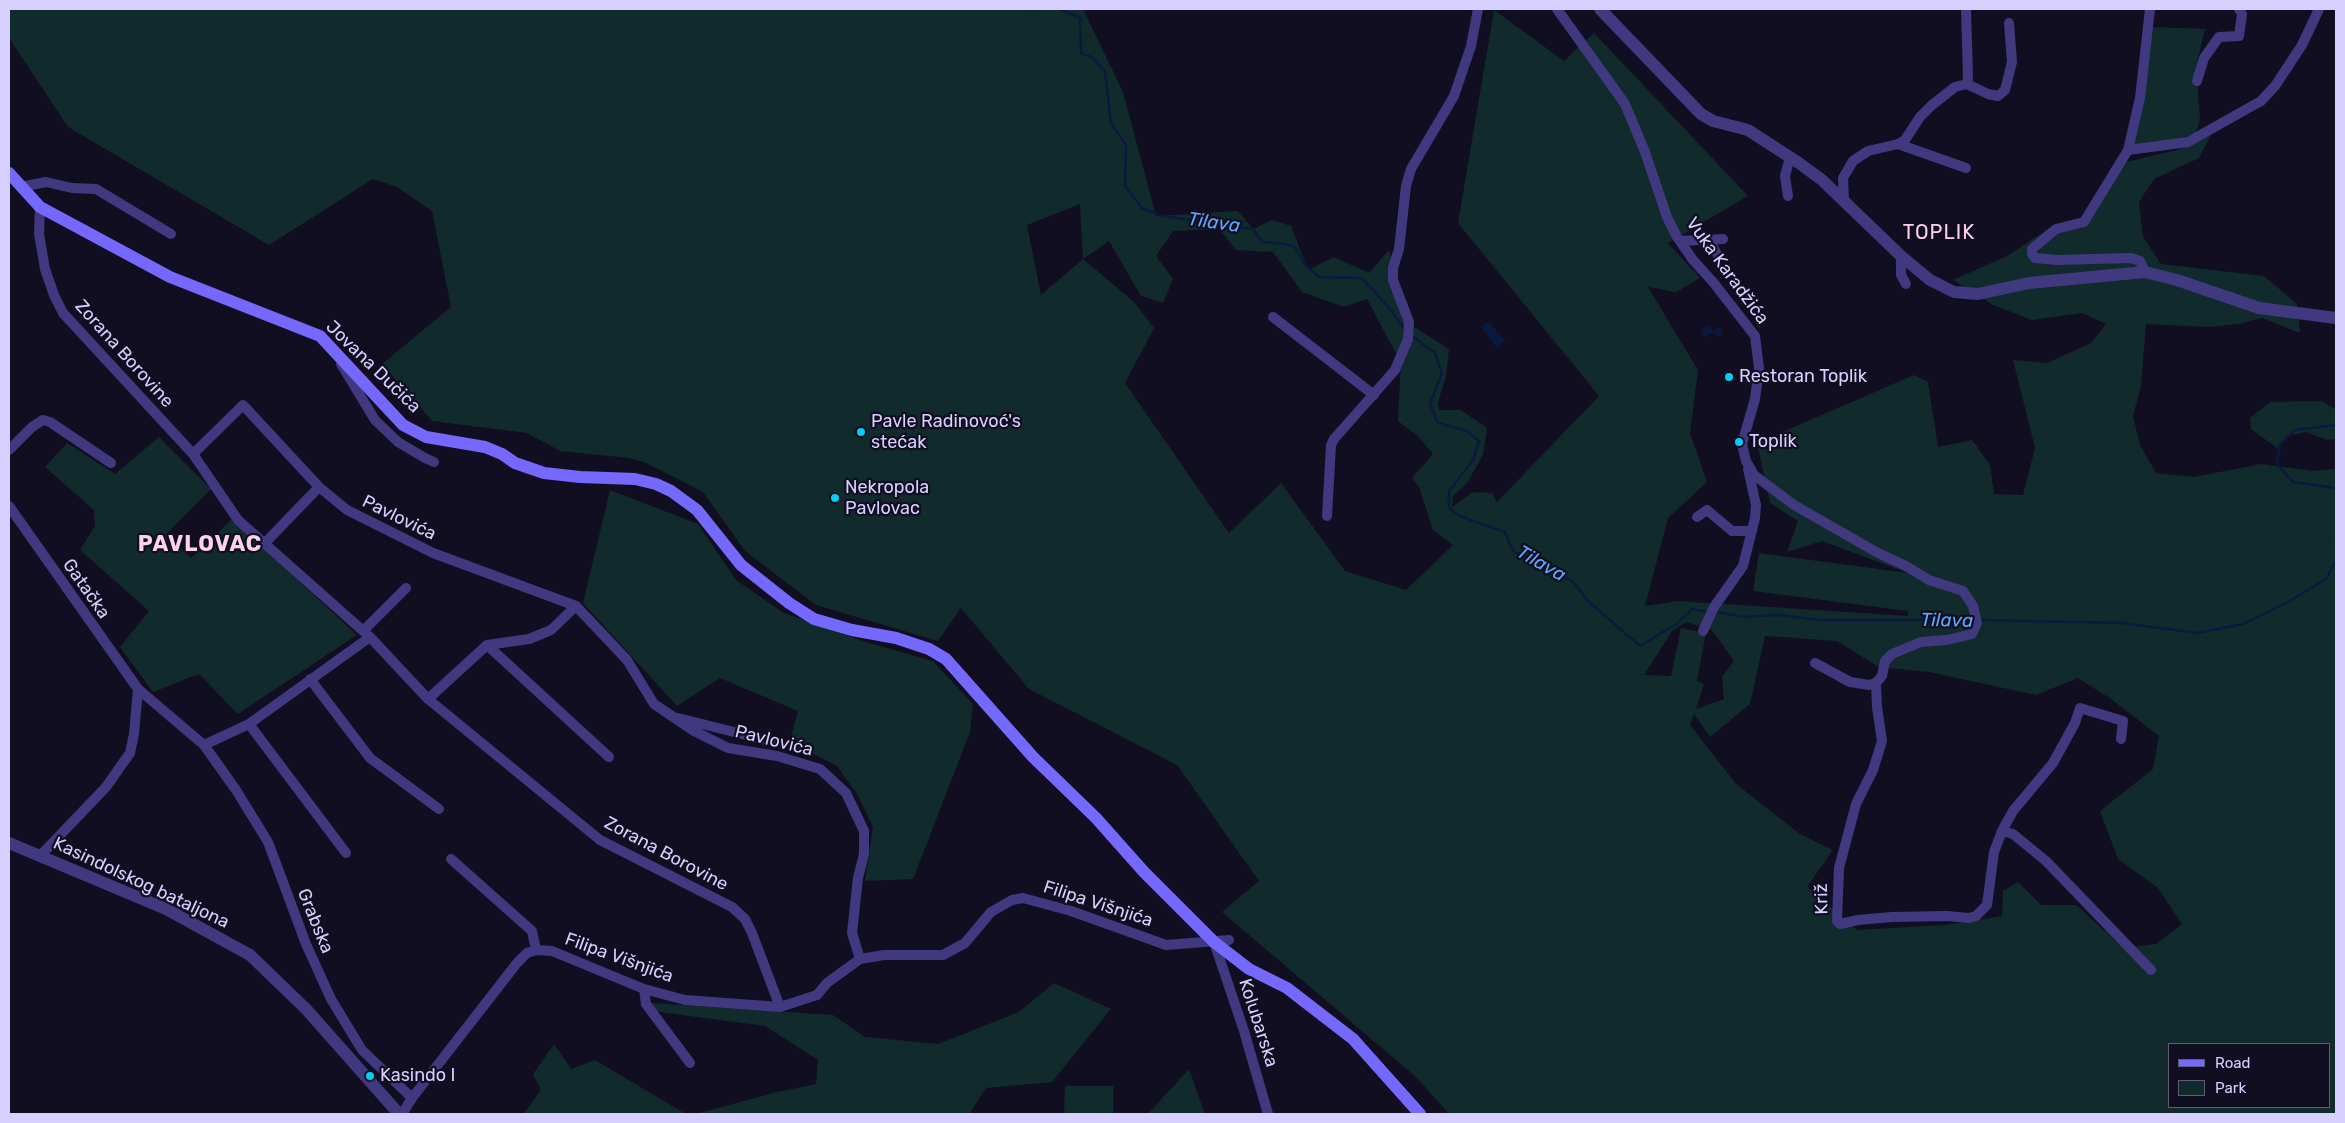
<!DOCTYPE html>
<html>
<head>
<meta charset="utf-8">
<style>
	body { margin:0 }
	#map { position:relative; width:2345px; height:1123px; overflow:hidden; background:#120e21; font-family:Rubik,sans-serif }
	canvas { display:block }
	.frame { position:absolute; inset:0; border:10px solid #d7cffe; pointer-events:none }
	.legend { position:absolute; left:2168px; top:1043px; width:162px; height:65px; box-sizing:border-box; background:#120e21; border:1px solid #615b79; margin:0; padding:6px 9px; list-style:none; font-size:15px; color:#d7cffe }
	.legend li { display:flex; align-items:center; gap:10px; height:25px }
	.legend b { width:25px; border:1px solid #615b79 }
</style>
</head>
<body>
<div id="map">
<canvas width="2345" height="1123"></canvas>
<div class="frame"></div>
<ul class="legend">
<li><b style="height:6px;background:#7568fc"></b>Road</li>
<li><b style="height:14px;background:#112a2b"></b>Park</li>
</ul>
</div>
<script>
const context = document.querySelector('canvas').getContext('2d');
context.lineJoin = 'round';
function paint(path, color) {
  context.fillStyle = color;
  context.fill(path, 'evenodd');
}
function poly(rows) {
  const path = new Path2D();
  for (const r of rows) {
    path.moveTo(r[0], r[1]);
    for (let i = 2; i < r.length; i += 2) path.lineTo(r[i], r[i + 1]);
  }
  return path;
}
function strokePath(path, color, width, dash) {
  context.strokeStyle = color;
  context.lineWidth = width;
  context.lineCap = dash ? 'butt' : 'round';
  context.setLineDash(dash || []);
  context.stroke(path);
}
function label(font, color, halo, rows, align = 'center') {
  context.font = font + ' Rubik,sans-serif';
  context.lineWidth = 4.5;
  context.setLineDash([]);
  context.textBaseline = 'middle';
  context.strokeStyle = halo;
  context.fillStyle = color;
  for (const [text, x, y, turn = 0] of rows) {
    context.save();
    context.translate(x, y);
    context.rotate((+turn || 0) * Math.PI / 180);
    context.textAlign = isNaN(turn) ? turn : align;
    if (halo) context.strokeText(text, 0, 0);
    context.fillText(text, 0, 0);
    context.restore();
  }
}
paint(poly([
	[9,9,1083,9,1123,92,1156,216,1238,211,1253,229,1272,220,1291,226,1308,270,1334,257,1369,273,1389,250,1408,323,1449,349,1446,376,1438,402,1439,410,1461,410,1487,428,1483,455,1467,483,1453,496,1452,507,1473,492,1492,493,1497,502,1599,396,1458,223,1494,10,1564,61,1594,33,1748,196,1668,243,1700,278,1676,292,1648,287,1698,370,1690,433,1707,482,1668,518,1645,606,1678,601,1908,616,1908,611,1753,591,1759,553,1908,573,1822,541,1787,552,1798,521,1770,503,1757,443,1914,375,1928,382,1938,447,1972,440,1990,465,1994,494,2023,495,2035,448,2013,360,2047,363,2091,343,2106,324,2082,313,2032,320,1993,305,1953,280,2007,256,2054,225,2086,225,2122,163,2181,149,2211,135,2199,158,2154,179,2139,202,2143,237,2161,264,2264,276,2297,304,2300,333,2262,318,2239,324,2208,327,2146,324,2141,386,2133,416,2140,445,2156,473,2194,477,2261,464,2313,471,2336,469,2336,540,2334,544,2336,547,2336,1114,1449,1114,1416,1077,1222,912,1259,881,1177,765,1029,689,961,608,938,641,816,605,745,551,703,492,644,462,629,458,560,451,527,433,432,421,382,364,451,307,432,211,397,187,373,179,269,245,68,127,9,38],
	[1080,204,1083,259,1041,295,1027,225],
	[1219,229,1236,250,1273,252,1302,292,1344,307,1367,299,1401,363,1398,421,1418,436,1433,454,1412,478,1419,487,1433,530,1453,545,1406,590,1345,571,1281,483,1229,533,1125,383,1154,328,1135,303,1083,259,1109,241,1141,296,1163,303,1173,279,1156,256,1173,231],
	[1686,622,1712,630,1734,661,1722,677,1724,699,1696,709,1704,684,1697,681,1706,633,1681,628,1671,676,1644,675,1672,631],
	[1765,636,1837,641,1879,667,1929,672,2036,695,2078,678,2111,699,2159,736,2153,769,2100,811,2118,859,2158,888,2182,924,2156,944,2124,948,2076,905,2041,905,2018,882,2003,891,2002,916,1946,925,1857,930,1807,887,1833,850,1800,834,1736,784,1690,725,1694,714,1710,737,1750,704],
	[2169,1044,2329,1044,2329,1107,2169,1107],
	[2152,27,2205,29,2196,67,2200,119,2196,133,2182,138,2133,146],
	[2322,401,2336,410,2336,439,2327,440,2306,432,2287,436,2277,448,2251,429,2250,418,2270,402],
	[159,437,211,489,166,534,191,558,232,519,357,635,238,714,199,674,153,692,120,647,149,611,80,550,95,526,94,510,45,467,67,443,115,474],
	[610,490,698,524,736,580,784,613,866,642,933,661,973,704,970,732,913,879,865,881,873,827,857,794,837,766,814,754,788,748,798,711,720,678,677,706,583,603],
	[1054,983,1111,1009,1052,1082,986,1088,969,1114,696,1114,777,1092,816,1084,818,1060,765,1026,652,1011,652,1003,833,1015,865,1037,938,1044,1019,1012],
	[554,1044,571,1069,595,1060,686,1114,526,1114,525,1112,541,1090,533,1074],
	[1189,1069,1205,1114,1148,1114],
	[1065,1086,1113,1086,1113,1114,1064,1114]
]), '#112a2b');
paint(poly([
	[1488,322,1505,340,1497,348,1481,327],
	[1708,326,1714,331,1717,328,1721,328,1723,333,1720,336,1712,333,1705,337,1702,334,1702,329]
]), '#0a1a3e');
strokePath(poly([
	[1030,9,1034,9],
	[1060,9,1080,18,1081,53,1093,58,1105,71,1111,123,1126,145,1125,186,1142,208,1163,216,1253,229,1262,242,1285,244,1295,247,1305,265,1319,277,1362,278,1389,308,1406,331],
	[1412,336,1435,353,1442,373,1430,404,1438,423,1467,431,1479,441,1473,460,1449,491,1449,508,1460,516,1505,532,1513,551,1573,582,1588,601,1640,646,1678,623,1692,609,1709,612],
	[2336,425,2295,430,2280,444,2277,464,2293,482,2336,488],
	[1715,612,1744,617,1778,615,1821,620,1974,620],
	[1979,620,2122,623,2197,633,2243,624,2288,602,2326,579,2336,561]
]), '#0a1a3e', 2.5);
strokePath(poly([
	[1557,9,1625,104,1645,152,1667,217,1677,237,1693,260,1713,282,1755,336,1759,368,1755,399,1742,444,1746,461,1754,475,1794,505,1878,553,1906,566,1929,580,1963,591,1973,606,1977,623,1972,634,1947,640,1921,642,1892,654,1885,661,1882,676,1876,683],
	[2197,81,2204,58,2219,37,2239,36,2242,14,2239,9],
	[1967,84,1988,94,1998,96,2005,90,2012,62,2009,23],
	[1898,144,1966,168],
	[2128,150,2188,142,2261,101,2275,86,2302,45,2319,9],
	[21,187,46,182,72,188,96,189,171,234],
	[1788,196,1785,176,1790,157],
	[1844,201,1843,178,1853,161,1868,151,1898,144,1905,140,1920,117,1932,105,1955,87,1967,84,1968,77,1966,9],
	[40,207,39,234,45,269,54,295,63,313,193,454,238,520,370,637,428,699,600,840,732,907,745,919,752,933,780,1007],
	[1708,239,1717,254],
	[1680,241,1723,239],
	[1901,256,1901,275,1906,284],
	[2145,272,2140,261,2131,258,2057,260,2035,258,2032,254,2032,249,2056,229,2084,222,2128,150,2140,98,2150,9],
	[1273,317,1374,395],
	[341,364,375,420,398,442,425,458,434,462],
	[9,450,32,427,43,420,50,422,111,463],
	[193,454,243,405,319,487,347,510,433,553,576,606,627,660,654,704,694,731,728,748,777,756,820,769,846,793,864,831,864,854,858,878,852,933,860,959],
	[9,506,138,689,204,745,236,790,268,842,306,944,331,999,362,1050,412,1098],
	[1327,516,1331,445,1334,439,1395,370,1408,339,1409,322,1393,280,1393,268,1399,249,1406,186,1411,169,1454,96,1471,46,1478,9],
	[1697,517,1707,510,1732,531,1752,531],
	[265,543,319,487],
	[363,631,406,588],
	[1703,631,1714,607,1743,566,1755,518,1756,505,1748,469],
	[487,645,609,757],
	[1815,663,1850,682,1869,685,1876,683],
	[310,679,370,758,439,809],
	[1876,683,1877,707,1882,741,1873,770,1856,804,1839,868,1837,921,1840,924,1858,920,1892,917,1947,916,1969,918,1976,916,1987,905,1994,852,2002,831,2013,811,2053,763,2075,723,2080,708,2123,721,2121,739],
	[428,699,487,645,529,639,551,630,576,606],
	[678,718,774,742],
	[249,724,346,853],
	[204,745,249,724,370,637],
	[2002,831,2013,834,2046,861,2151,970],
	[41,855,106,787,130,753,134,734,138,689],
	[451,859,532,931,536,950],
	[1214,942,1244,1031,1268,1114],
	[644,989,646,1004,690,1063],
	[402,1114,412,1098,517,963,527,953,536,950,552,951,644,989,685,1000,780,1007,817,995,827,983,860,959,884,955,943,955,965,943,991,912,1012,900,1023,898,1071,911,1166,945,1229,940]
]), '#413980', 10);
strokePath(poly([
	[1600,9,1701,114,1713,121,1748,130,1799,163,1822,180,1901,256,1930,280,1954,292,1978,294,2029,283,2145,272,2177,280,2259,308,2336,318],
	[9,843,166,909,250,955,306,1009,399,1114]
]), '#413980', 12);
strokePath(poly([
	[9,173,40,207,170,277,320,336,403,425,426,437,485,447,502,454,515,463,544,473,580,477,635,479,656,484,671,491,697,510,741,565,789,603,814,619,852,630,896,638,929,649,946,659,1033,757,1096,818,1144,872,1214,942,1249,969,1287,988,1353,1039,1420,1114]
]), '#7568fc', 12);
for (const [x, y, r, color] of [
	[1729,377,5,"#04cdf5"],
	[861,432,5,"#04cdf5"],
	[1739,442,5,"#04cdf5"],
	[835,498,5,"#04cdf5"],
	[370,1076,5,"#04cdf5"]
]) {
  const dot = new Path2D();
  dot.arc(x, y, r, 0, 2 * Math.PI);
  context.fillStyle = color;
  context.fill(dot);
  strokePath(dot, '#120e21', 2);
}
label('18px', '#d7cffe', '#120e21', [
	["Vuka Karadžića",1727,271,54],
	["Zorana Borovine",124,354,48],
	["Jovana Dučića",373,367,44],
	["Pavlovića",399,518,26],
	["Gatačka",86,589,55],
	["Pavlovića",774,741,14],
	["Zorana Borovine",666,854,28],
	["Kasindolskog bataljona",141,883,25],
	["Križ",1822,899,-91],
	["Filipa Višnjića",1098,904,18],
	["Grabska",315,921,68],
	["Filipa Višnjića",619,958,20],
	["Kolubarska",1258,1023,72]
]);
label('18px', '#d7cffe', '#120e21', [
	["Restoran Toplik",1739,377],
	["Pavle Radinovoć's",871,422],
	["stećak",871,443],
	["Toplik",1749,442],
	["Nekropola",845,488],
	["Pavlovac",845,509],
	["Kasindo I",380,1076]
], 'left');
label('italic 19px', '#5fa9fc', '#120e21', [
	["Tilava",1214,223,8],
	["Tilava",1541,564,30],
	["Tilava",1947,621,1]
]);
context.letterSpacing = '1px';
label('20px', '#fed1eb', '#120e21', [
	["TOPLIK",1939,233]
]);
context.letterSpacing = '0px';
context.letterSpacing = '1px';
label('bold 22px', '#fed1eb', '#120e21', [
	["PAVLOVAC",200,545]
]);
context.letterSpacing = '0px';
</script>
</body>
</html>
